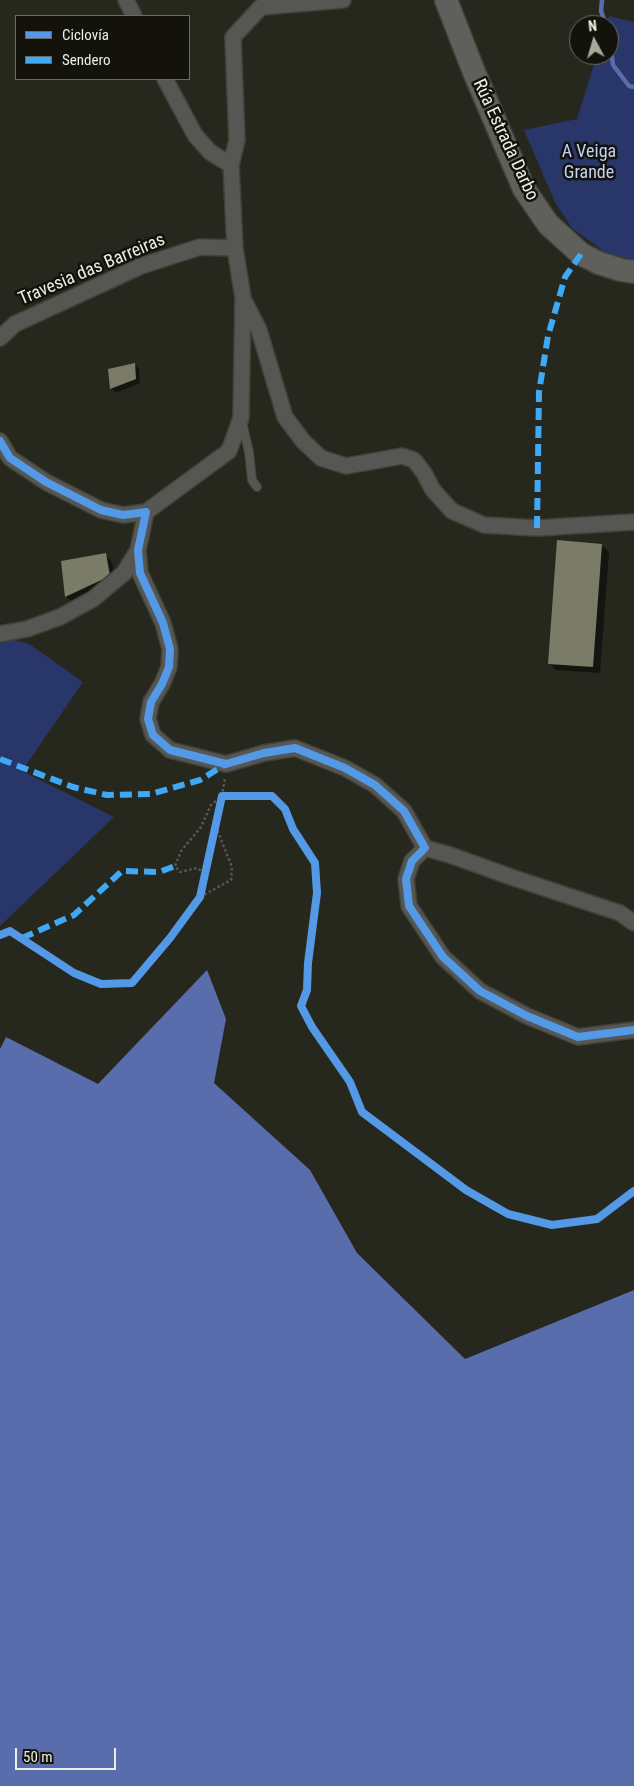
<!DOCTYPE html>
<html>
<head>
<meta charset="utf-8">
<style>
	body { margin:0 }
	#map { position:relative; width:634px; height:1786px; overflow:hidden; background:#26281e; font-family:"Roboto Condensed",sans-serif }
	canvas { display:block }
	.legend { position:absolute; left:15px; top:15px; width:175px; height:65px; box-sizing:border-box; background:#13130c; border:1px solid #6a6b62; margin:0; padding:6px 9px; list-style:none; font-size:15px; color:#edeee4 }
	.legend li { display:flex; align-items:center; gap:10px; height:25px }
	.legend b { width:25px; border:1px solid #6a6b62 }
	.north { position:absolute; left:569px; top:15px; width:50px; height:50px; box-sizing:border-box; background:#13130c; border:1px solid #6a6b62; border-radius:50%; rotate:354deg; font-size:14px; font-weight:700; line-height:20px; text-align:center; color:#edeee4 }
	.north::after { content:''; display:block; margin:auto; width:18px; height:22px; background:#a7a99f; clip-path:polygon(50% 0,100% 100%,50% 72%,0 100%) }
	.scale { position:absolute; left:15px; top:1748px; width:101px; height:22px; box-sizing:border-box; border:2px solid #edeee4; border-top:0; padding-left:6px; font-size:15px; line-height:18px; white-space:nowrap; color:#edeee4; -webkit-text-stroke:4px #13130c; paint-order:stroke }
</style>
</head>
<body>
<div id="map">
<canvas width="634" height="1786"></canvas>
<ul class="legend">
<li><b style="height:6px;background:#5399e6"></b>Ciclovía</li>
<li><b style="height:6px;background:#3fa9f5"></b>Sendero</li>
</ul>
<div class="north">N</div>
<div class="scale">50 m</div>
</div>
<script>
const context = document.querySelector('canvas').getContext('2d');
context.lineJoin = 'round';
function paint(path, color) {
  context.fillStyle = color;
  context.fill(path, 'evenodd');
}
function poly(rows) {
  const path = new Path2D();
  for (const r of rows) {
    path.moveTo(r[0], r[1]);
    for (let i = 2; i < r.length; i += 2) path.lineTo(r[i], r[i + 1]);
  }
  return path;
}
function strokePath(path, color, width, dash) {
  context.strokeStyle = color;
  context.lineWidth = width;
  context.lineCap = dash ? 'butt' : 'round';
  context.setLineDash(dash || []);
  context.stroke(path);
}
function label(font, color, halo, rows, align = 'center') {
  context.font = font + ' "Roboto Condensed",sans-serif';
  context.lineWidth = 5;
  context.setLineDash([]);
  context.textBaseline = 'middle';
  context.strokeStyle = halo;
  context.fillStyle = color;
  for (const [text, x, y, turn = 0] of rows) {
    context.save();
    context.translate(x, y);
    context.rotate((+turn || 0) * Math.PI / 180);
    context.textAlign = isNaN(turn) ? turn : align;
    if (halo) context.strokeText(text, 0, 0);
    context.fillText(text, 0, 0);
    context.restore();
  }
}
paint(poly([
	[609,16,634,22,634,260,606,253,572,228,555,202,524,130,577,119,597,55,609,55,609,25,606,25],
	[0,636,29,644,83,682,22,771,114,817,0,926]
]), '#293669');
paint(poly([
	[207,970,226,1019,214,1083,310,1170,357,1253,465,1359,634,1290,634,1786,0,1786,0,1049,6,1037,98,1084]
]), '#596cac');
paint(poly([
	[134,364,139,369,140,383,116,393,111,388],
	[602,545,609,552,600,673,556,670,549,663],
	[105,555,112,562,116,583,73,603,66,597,63,562]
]), '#0007');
strokePath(poly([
	[602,0,601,11,606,25],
	[609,35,613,65,629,86,634,87]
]), '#596cac', 4.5);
paint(poly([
	[135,363,136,379,110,389,108,369],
	[557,540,602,544,593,667,548,664],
	[106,553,110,576,65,597,61,561]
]), '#7b7c67');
const service = poly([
	[242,422,249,452,252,480,257,487]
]);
const minor = poly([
	[126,0,134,16],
	[165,79,195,135,210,152,231,165],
	[243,299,259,330,285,417,303,441,321,458,346,466,402,456,414,460,424,473,433,490,452,511,484,525,537,528,634,522],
	[0,338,15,324,141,266,200,247,235,248],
	[0,441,10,458,46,482,101,510,123,515,146,512,229,451,241,418,243,298,235,248,231,165,237,140,233,37,261,7,343,0],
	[146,512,138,550,140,573,163,623,170,649,169,667,162,684,151,702,148,719,153,735,170,750,226,764,264,753,295,748,345,768,375,785,404,811,425,848],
	[0,634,27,629,60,617,93,599,124,573,138,550],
	[425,848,412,861,406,879,409,906,443,957,480,991,527,1016,578,1037,634,1030],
	[425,848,450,855,511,877,620,913,634,923]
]);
const secondary = poly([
	[446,0,474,72,524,189,548,224,581,254,599,263,621,270,634,272]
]);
strokePath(service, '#41433b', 10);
strokePath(minor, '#41433b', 18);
strokePath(secondary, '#41433b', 25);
strokePath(poly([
	[205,873,197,868,180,872,175,866,181,851,201,827,211,805,222,796,225,778],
	[200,897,231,880,232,867,216,827],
	[0,935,10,931,74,973,101,984,132,983,170,938,200,897,222,796,272,796,285,809,293,829,315,863,317,893,308,963,307,990,301,1006,312,1027,350,1082,362,1112,466,1190,508,1214,552,1225,597,1219,634,1191]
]), '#565853', 2.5, [2.5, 2.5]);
strokePath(service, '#565652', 8);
strokePath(minor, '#565652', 15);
strokePath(secondary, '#5f5f5b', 22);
strokePath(poly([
	[537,528,539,392,548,336,565,277,581,254],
	[0,759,73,787,107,795,151,794,200,780,226,764],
	[22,938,74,915,122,871,159,872,175,866]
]), '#3fa9f5', 6, [12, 6]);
strokePath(poly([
	[0,441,10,458,46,482,101,510,123,515,146,512,138,550,140,573,163,623,170,649,169,667,162,684,151,702,148,719,153,735,170,750,226,764,264,753,295,748,345,768,375,785,404,811,425,848,412,861,406,879,409,906,443,957,480,991,527,1016,578,1037,634,1030],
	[0,935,10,931,74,973,101,984,132,983,170,938,200,897,222,796,272,796,285,809,293,829,315,863,317,893,308,963,307,990,301,1006,312,1027,350,1082,362,1112,466,1190,508,1214,552,1225,597,1219,634,1191]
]), '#5399e6', 8);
label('18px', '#edeee4', '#13130c', [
	["Rúa Estrada Darbo",505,140,65],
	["Travesia das Barreiras",92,270,-23]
]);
label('18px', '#c3d1f8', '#13130c', [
	["A Veiga",589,152],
	["Grande",589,173]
]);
</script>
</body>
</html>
